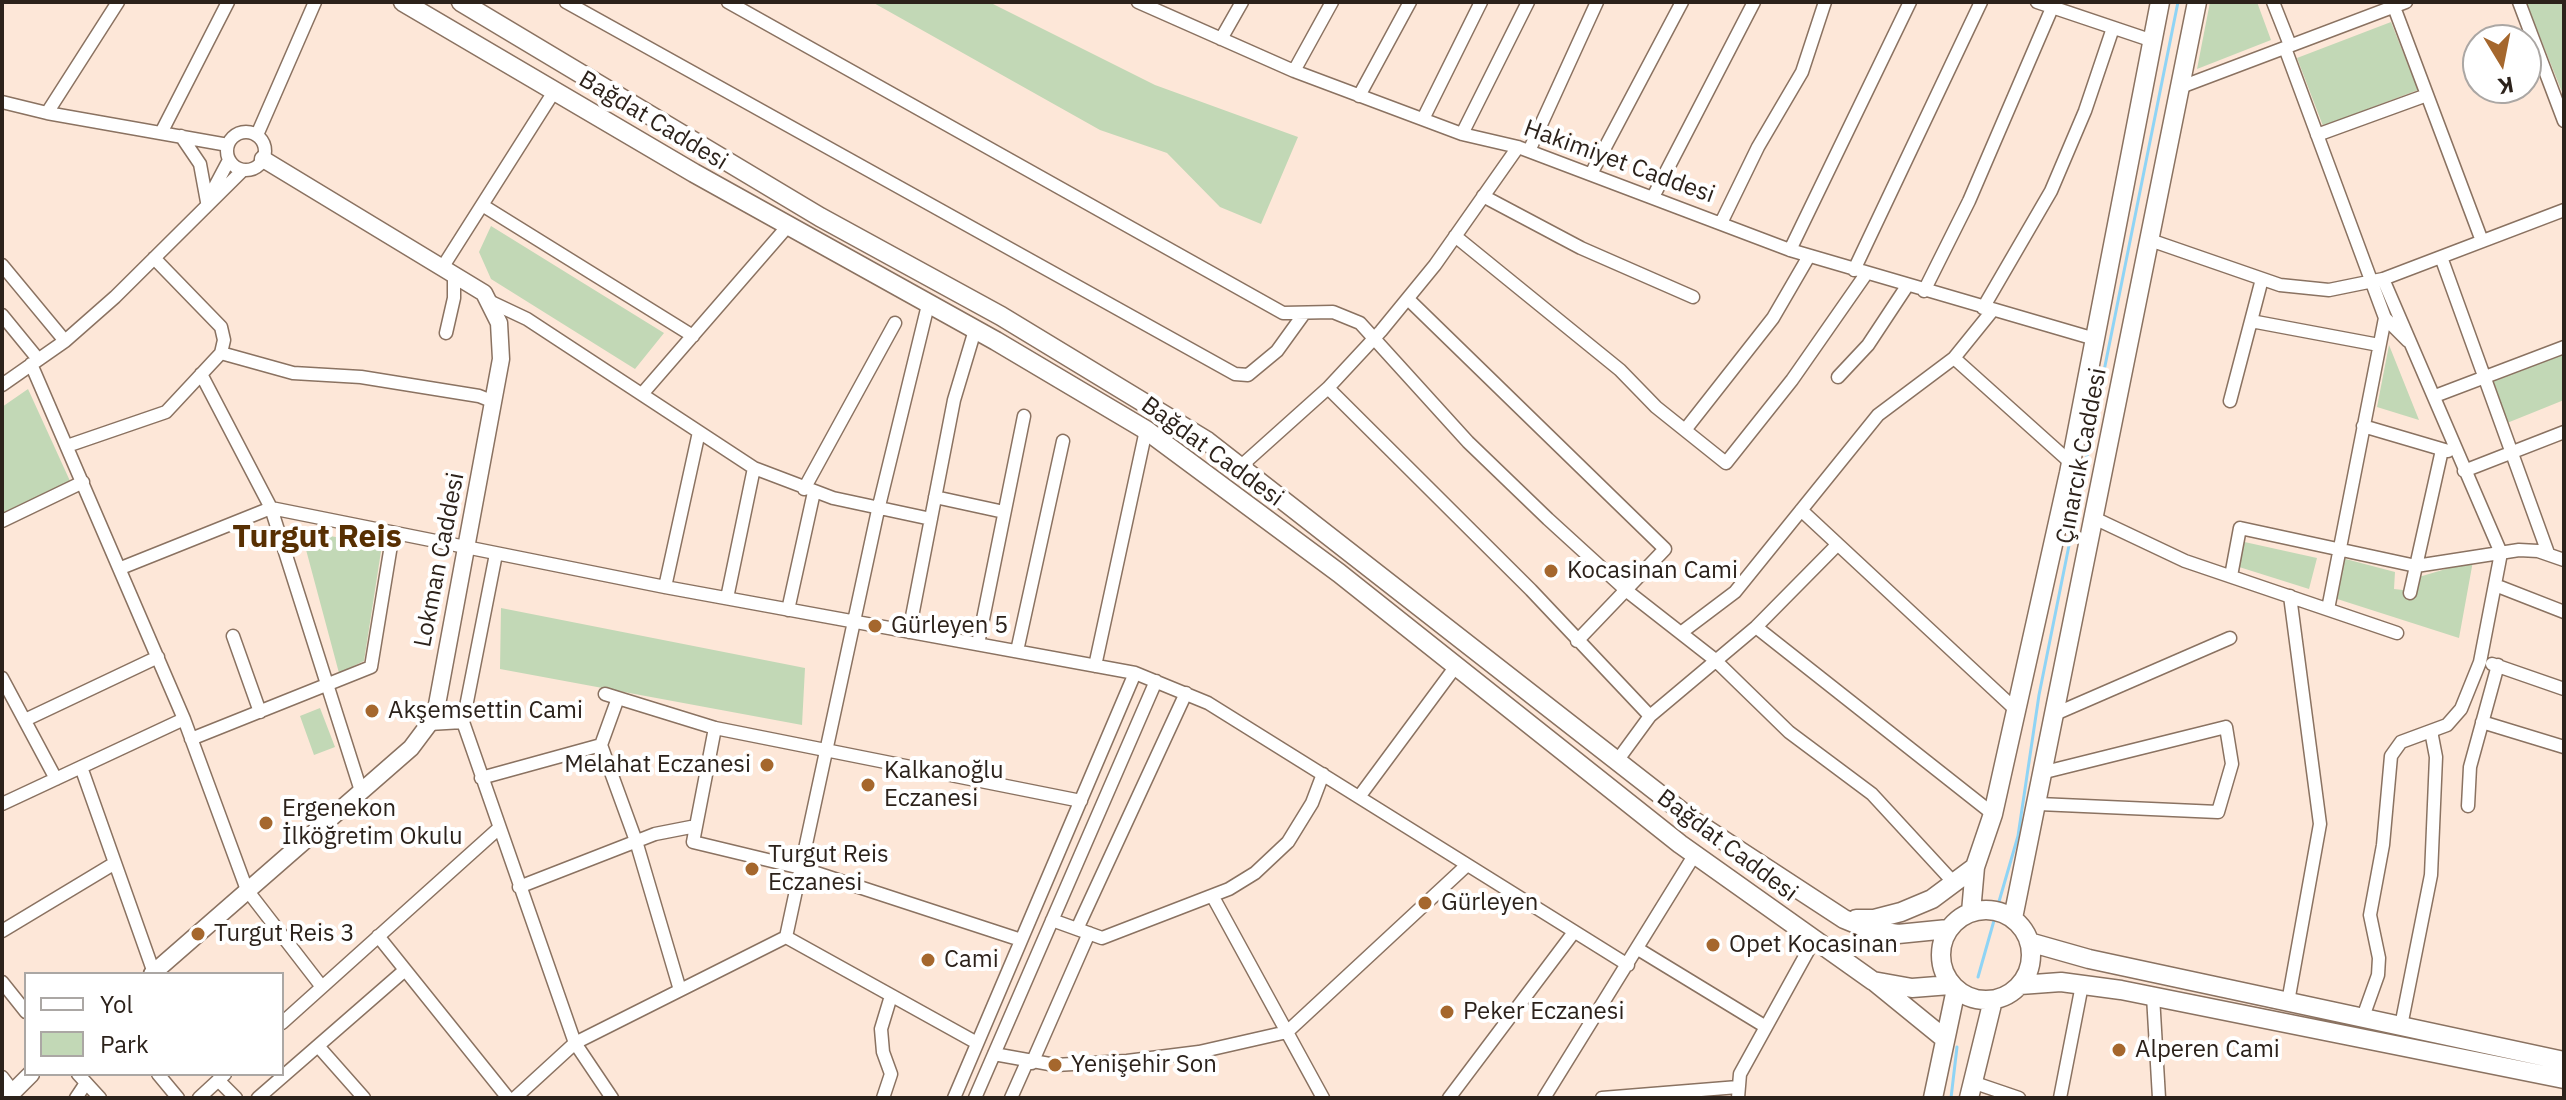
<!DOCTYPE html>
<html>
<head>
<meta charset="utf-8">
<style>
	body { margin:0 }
	#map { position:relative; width:2566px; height:1100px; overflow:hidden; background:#fde7d8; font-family:"IBM Plex Sans",sans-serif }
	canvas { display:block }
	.frame { position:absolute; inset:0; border:4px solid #2c221b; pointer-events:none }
	.legend { position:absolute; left:24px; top:972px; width:260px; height:104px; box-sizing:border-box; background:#fff; border:2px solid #aba7a4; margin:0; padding:10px 14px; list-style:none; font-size:24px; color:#2c221b }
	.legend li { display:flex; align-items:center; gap:16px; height:40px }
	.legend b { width:40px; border:2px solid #aba7a4 }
	.north { position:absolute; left:2462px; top:24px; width:80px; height:80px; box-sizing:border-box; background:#fff; border:2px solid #aba7a4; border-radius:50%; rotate:170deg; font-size:22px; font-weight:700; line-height:32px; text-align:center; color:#2c221b }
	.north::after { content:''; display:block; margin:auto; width:28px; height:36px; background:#a5672d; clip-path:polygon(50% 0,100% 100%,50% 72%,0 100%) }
</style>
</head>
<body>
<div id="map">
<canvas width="2566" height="1100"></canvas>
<div class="frame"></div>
<ul class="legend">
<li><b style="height:10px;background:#fff"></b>Yol</li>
<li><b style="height:22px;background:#c2d8b6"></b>Park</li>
</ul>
<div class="north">K</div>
</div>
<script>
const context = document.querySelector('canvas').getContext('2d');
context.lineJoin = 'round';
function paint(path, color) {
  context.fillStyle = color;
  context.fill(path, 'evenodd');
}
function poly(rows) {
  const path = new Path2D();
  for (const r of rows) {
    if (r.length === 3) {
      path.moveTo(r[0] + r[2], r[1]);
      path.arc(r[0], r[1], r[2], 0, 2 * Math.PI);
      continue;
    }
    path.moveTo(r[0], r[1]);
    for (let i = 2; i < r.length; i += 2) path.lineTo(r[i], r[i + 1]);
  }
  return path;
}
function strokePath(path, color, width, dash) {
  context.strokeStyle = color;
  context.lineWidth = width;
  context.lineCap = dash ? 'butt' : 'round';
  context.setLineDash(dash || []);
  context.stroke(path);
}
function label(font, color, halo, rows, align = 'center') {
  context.font = font + ' "IBM Plex Sans",sans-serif';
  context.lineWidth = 8;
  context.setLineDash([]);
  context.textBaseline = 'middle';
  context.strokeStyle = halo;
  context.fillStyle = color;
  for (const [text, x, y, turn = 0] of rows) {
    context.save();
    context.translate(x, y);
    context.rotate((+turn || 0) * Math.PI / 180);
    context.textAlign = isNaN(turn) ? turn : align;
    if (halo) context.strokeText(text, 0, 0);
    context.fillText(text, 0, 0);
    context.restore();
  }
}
paint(poly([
	[872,2,989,2,1155,85,1298,137,1261,224,1220,207,1167,153,1100,130],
	[2210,2,2257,2,2271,40,2197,69],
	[2526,2,2564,2,2564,97],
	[2391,22,2418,90,2323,126,2297,58],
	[491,226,664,333,635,369,491,279,479,252],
	[2389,345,2419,420,2377,407],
	[2564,354,2564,400,2507,423,2490,380],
	[28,389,70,481,2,515,2,407],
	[301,531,382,545,364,661,339,673],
	[2240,541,2317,558,2309,589,2236,566],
	[2338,557,2395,572,2394,589,2412,591,2412,579,2473,561,2459,638,2331,597],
	[501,608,805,668,802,725,500,669],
	[320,708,335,747,314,755,300,716]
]), '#c2d8b6');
strokePath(poly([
	[1998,905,2018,836,2039,695,2178,2],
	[1978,977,1995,917],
	[1951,1098,1957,1047]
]), '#8fd4f5', 3);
const street = poly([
	[566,2,1235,374,1248,375,1277,351,1303,315],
	[728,2,1283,313,1333,312,1360,323,1468,442,1548,519,1627,591,1714,659,1789,732,1872,794,1955,884],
	[1138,2,1294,71,1462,134,1518,147,1790,250,2095,339],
	[2037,2,2153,41],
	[2273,2,2290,45],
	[2519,2,2564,121],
	[2394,7,2482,241],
	[1221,39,1242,2],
	[2285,48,2385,318,2408,341],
	[1294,71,1332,2],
	[2181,87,2406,2],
	[1359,96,1410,2],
	[2,102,47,113,228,145],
	[47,113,118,2],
	[1423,119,1481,2],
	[246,151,19],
	[161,133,228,2],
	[1462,134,1528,2],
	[257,135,315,2],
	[2317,135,2427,95],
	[181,136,200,164,207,202],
	[1529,151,1597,2],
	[1591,174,1682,2],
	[212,192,229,160],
	[1483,196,1581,248,1693,297],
	[1653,197,1754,2],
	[482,205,693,336],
	[1721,223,1758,147,1802,72,1825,2],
	[1455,236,1620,370,1656,407,1726,463,1792,380,1866,274],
	[2150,240,2280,285,2329,290,2383,279,2564,210],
	[1790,250,1910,2],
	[2441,257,2548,553],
	[2,265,65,341],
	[442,268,555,90],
	[1854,270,1981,2],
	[1924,291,1969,201,2052,8],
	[1408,299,1665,549,1577,641],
	[491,302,527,319,754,468,833,498,931,519],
	[1983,308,2051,191,2085,111,2113,28],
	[2,315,38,359],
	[2251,321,2379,345],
	[446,333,454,298,454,275],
	[221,353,293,373,361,377,479,396,494,402],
	[1954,358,2071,463],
	[31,364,184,719,247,890,322,987],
	[201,374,271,508,361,791],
	[1838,377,1868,345,1907,286],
	[2,385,65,341,115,297,243,170],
	[1328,388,1531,590,1650,716,1617,761],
	[642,394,787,227],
	[2435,396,2564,347],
	[2230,401,2262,279],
	[2363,426,2448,451],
	[1685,430,1773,318,1809,256],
	[67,446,166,412,221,353,224,340,221,327,154,258],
	[1241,466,1328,388,1381,331,1435,265,1518,147],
	[2464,471,2564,432],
	[804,489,895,323],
	[935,497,1004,512],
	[1801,510,2016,710],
	[2094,518,2185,561,2397,633],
	[2,521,83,482],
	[121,568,271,508,665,587,1135,673,1208,703,1628,965],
	[2231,576,2240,528,2416,566,2519,550,2538,551,2564,560],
	[2495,585,2564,612],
	[665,587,699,432],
	[2410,593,2442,450],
	[727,598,754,468],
	[2328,609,2385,318],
	[788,610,814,492],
	[1756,627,1993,814],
	[909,632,954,400,975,330],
	[1682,632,1735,592,1878,415,1954,358,1992,311],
	[233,636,260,712],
	[978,644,1024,416],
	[1017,651,1063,441],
	[2492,664,2564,689],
	[1095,666,1146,430],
	[2,678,56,779],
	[605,694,715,728,1081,801],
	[2055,714,2230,638],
	[1650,716,1756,627,1837,545],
	[25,720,158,657],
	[463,722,575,1043,612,1098],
	[2482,722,2564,747],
	[429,724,463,722,496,554],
	[715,728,693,842,801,868,1021,940],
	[191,739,371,667,393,533],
	[601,745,636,841,680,990],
	[81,767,154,973],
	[481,778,601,745,618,698],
	[1359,797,1456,666],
	[2,804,184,719],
	[2039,804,2218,812,2232,764,2226,727,2045,772],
	[2468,806,2470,767,2498,665],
	[519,887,655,834,696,826],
	[1213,897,1323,1098],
	[1052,920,1102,938,1229,889,1255,873,1288,842,1312,803,1323,774],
	[1077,929,1186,693],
	[2,931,115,863],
	[378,936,508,1098],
	[786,937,878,510,928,305],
	[786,937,977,1043],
	[1638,949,1766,1027],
	[2,982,26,1012],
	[2153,996,2159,1098],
	[2288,1002,2320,824,2290,596],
	[2363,1017,2378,975,2379,958,2370,915,2383,845,2391,756,2401,742,2447,725,2461,709,2480,662,2501,553,2383,279],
	[282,1023,498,829],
	[2401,1026,2431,875,2436,757,2431,731],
	[318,1046,364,1098],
	[994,1054,1055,1065,1127,1061,1199,1052,1287,1032,1466,866],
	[1032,1063,1089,933],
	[78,1074,100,1098],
	[158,1074,178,1098],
	[2,1077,12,1090],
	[218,1080,236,1098],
	[1972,1082,2019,1098],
	[76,1098,86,1083],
	[199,1098,225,1074],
	[258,1098,405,970],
	[515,1098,575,1043,786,937],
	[883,1098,891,1074,883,1052,881,1029,891,996],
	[954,1098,1135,673],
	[975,1098,1156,681],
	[1011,1098,1027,1062],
	[1449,1098,1574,932],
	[1544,1098,1695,854],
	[1602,1098,1738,1087],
	[1738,1098,1740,1074,1814,940],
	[2060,1098,2082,985]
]);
const secondary = poly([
	[152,974,411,748,429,724,436,710,501,359,499,323,484,293,263,159],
	[7,1098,31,1074]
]);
const primary = poly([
	[403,2,694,173,996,341,1146,430,1339,573,1680,844,1873,981,1912,988,1950,985],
	[461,2,820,217,1001,316,1207,441,1694,821,1844,919,1871,930,1898,934,1948,929],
	[1986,955,45],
	[1971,912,1975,867,1993,814,2069,473,2160,2],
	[2013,918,2197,2],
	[1856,919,1874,919,1901,912,1932,899,1975,867],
	[2029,942,2089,959,2564,1061],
	[1875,982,1945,1039],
	[2020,985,2061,982,2121,990,2564,1079],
	[1933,1098,1956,989],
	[1969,1098,1993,1000]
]);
strokePath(street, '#8a7261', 15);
strokePath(secondary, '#8a7261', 19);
strokePath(primary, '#8a7261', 21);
strokePath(street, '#fff', 12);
strokePath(secondary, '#fff', 16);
strokePath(primary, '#fff', 18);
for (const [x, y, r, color] of [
	[1551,571,8,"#a5672d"],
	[875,626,8,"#a5672d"],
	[372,711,8,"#a5672d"],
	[767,765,8,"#a5672d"],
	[868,785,8,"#a5672d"],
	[266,823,8,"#a5672d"],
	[752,869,8,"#a5672d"],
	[1425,903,8,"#a5672d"],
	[198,934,8,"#a5672d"],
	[1713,945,8,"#a5672d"],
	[928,960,8,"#a5672d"],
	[1447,1012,8,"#a5672d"],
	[2119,1050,8,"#a5672d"],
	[1055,1065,8,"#a5672d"]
]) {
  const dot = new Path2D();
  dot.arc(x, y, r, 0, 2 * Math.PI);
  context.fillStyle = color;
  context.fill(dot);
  strokePath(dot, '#fff', 3);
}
label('24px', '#2c221b', '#fff', [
	["Bağdat Caddesi",653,121,31],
	["Hakimiyet Caddesi",1619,162,20],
	["Bağdat Caddesi",1212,452,36],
	["Çınarcık Caddesi",2082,456,-79],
	["Lokman Caddesi",440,560,-79],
	["Bağdat Caddesi",1727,846,37]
]);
label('24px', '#2c221b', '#fff', [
	["Kocasinan Cami",1567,571],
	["Gürleyen 5",891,626],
	["Akşemsettin Cami",388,711],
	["Melahat Eczanesi",751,765,"right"],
	["Kalkanoğlu",884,771],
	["Eczanesi",884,799],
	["Ergenekon",282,809],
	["İlköğretim Okulu",282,837],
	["Turgut Reis",768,855],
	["Eczanesi",768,883],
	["Gürleyen",1441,903],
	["Turgut Reis 3",214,934],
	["Opet Kocasinan",1729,945],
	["Cami",944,960],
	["Peker Eczanesi",1463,1012],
	["Alperen Cami",2135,1050],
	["Yenişehir Son",1071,1065]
], 'left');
label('bold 32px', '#572f02', '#fff', [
	["Turgut Reis",317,538]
]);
</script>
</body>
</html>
